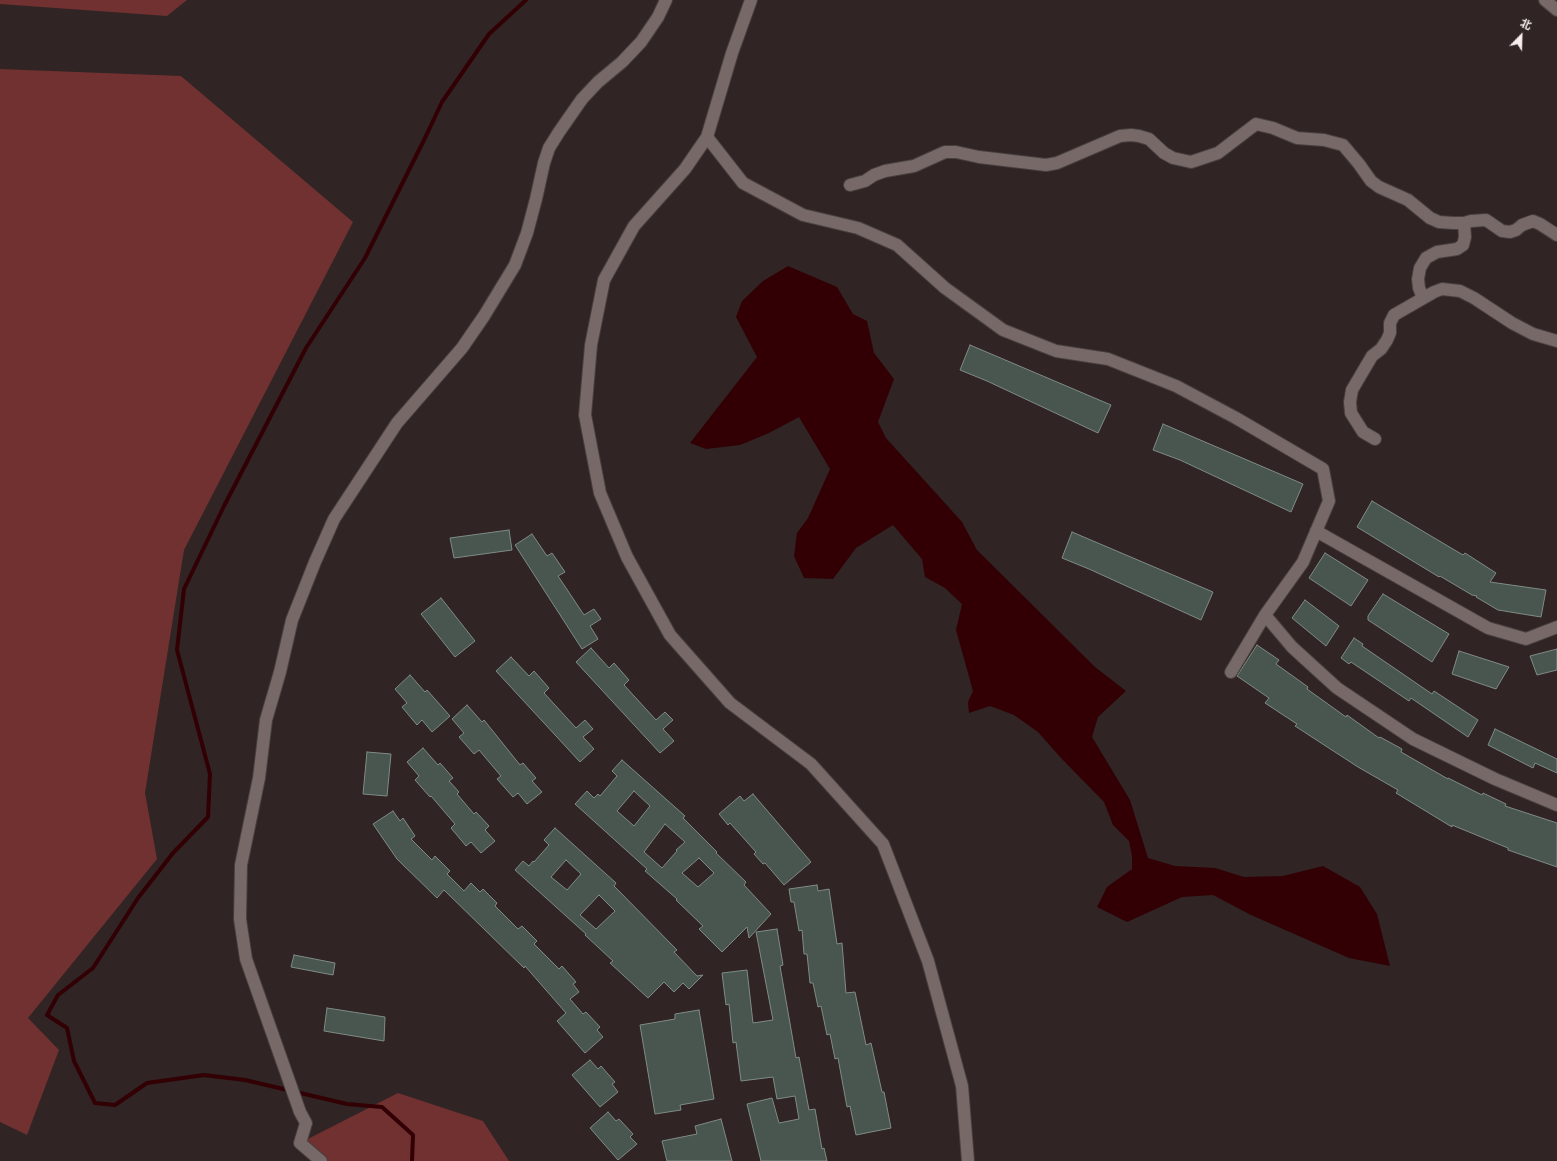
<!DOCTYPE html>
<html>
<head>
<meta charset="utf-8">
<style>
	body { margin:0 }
	#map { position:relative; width:1557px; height:1161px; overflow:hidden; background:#302424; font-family:Bitter,"Noto Sans SC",serif }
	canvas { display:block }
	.north { position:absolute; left:1501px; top:16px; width:40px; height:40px; -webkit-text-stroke:3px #302424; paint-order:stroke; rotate:23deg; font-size:11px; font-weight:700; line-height:16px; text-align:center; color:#f7efef }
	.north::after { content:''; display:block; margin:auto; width:14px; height:18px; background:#f7efef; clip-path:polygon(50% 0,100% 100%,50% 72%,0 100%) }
</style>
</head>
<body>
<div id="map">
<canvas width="1557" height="1161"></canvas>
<div class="north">北</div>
</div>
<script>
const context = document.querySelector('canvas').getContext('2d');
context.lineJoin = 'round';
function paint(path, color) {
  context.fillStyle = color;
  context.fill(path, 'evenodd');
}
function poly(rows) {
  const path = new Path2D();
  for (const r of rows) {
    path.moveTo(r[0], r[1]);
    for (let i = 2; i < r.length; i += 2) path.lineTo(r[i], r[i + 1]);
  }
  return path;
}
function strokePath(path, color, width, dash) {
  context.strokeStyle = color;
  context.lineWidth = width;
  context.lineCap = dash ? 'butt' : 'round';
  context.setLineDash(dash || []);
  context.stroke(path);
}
paint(poly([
	[0,0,187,0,167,16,0,4],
	[0,69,181,76,353,222,184,550,145,793,157,859,28,1018,59,1050,27,1135,0,1122],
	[398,1093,483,1121,509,1161,321,1161,300,1143]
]), '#703130');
paint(poly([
	[788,266,837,287,853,314,867,321,874,353,894,379,878,422,886,438,962,522,977,550,1095,667,1126,691,1098,717,1092,737,1130,800,1148,858,1175,866,1215,868,1244,877,1283,876,1323,866,1360,887,1377,914,1390,966,1349,958,1251,915,1213,895,1182,897,1127,922,1097,907,1107,887,1132,869,1132,856,1129,841,1113,825,1104,802,1061,758,1038,732,1014,715,990,706,969,713,968,702,973,691,956,630,962,604,945,588,925,577,922,559,893,525,856,548,833,579,804,578,794,556,797,533,808,518,830,469,799,417,769,433,740,445,706,449,690,443,757,357,736,317,742,301,763,281]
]), '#320004');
strokePath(poly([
	[412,1161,413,1135,382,1107,347,1104,245,1080,204,1075,147,1083,115,1105,95,1103,74,1061,67,1028,47,1015,58,995,93,968,138,898,173,853,208,817,210,774,177,650,184,589,224,506,306,348,365,258,425,138,442,102,489,34,526,0]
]), '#320004', 4);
const building = poly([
	[970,345,1111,405,1098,433,987,381,960,370,970,345],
	[1163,424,1303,484,1291,512,1180,460,1153,450,1163,424],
	[1372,501,1463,555,1465,553,1496,573,1490,582,1546,590,1541,617,1498,610,1476,597,1477,596,1472,595,1440,576,1439,577,1357,527,1372,501],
	[509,530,512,550,454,558,450,538,509,530],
	[1072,532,1213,592,1201,620,1089,569,1062,558,1072,532],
	[532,534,547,556,552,553,565,572,558,576,584,615,594,609,601,619,590,626,598,639,582,649,515,545,532,534],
	[1325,553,1368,580,1351,606,1309,578,1325,553],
	[1383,594,1449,634,1432,662,1368,620,1368,616,1383,594],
	[441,598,475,641,455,657,421,614,441,598],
	[1305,600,1339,626,1326,646,1292,618,1305,600],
	[1354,638,1363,644,1362,646,1432,694,1434,691,1478,720,1468,737,1411,698,1409,701,1351,662,1349,664,1341,658,1354,638],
	[1257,645,1279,660,1276,664,1308,687,1307,689,1346,717,1347,715,1379,738,1380,737,1402,749,1401,752,1448,779,1448,778,1482,795,1483,793,1506,804,1505,806,1557,823,1557,867,1508,850,1508,848,1452,825,1452,827,1396,793,1398,790,1358,767,1295,726,1297,724,1265,703,1269,698,1237,676,1257,645],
	[591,648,609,668,614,663,629,680,624,685,656,720,665,712,673,720,663,729,674,741,660,753,576,662,591,648],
	[1557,649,1557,670,1537,675,1530,656,1557,649],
	[1459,651,1509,667,1496,689,1452,674,1459,651],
	[511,657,529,676,534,671,549,688,544,693,576,728,585,720,593,729,583,737,594,749,580,762,496,671,511,657],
	[410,675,425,692,427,690,450,716,432,732,422,720,417,725,402,707,407,703,395,689,410,675],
	[467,705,482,722,484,720,520,765,523,763,536,778,532,781,542,792,527,804,518,793,513,797,497,779,501,776,479,750,474,754,459,737,464,733,452,719,467,705],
	[1495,729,1557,759,1557,773,1535,763,1533,768,1488,745,1495,729],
	[423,748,438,765,440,763,453,778,449,781,459,792,457,794,474,814,476,812,489,826,485,830,495,841,481,853,471,842,466,846,451,828,455,824,431,796,430,797,415,780,419,776,407,762,423,748],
	[367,752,391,754,387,796,363,794,367,752],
	[622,760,685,816,683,818,717,852,716,853,746,882,744,885,771,914,749,938,747,927,722,952,699,929,703,926,676,900,677,899,645,871,647,869,575,804,587,791,594,798,598,794,600,796,617,776,612,771,622,760],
	[634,791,650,806,634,826,617,811,634,791],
	[665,824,685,842,676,850,677,851,662,868,644,852,665,824],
	[699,858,714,873,698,887,682,873,699,858],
	[753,794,811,862,784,885,765,863,763,864,754,854,756,852,730,823,728,825,719,814,740,796,744,801,753,794],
	[393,811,400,821,403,818,415,836,411,839,432,860,435,856,450,871,447,874,464,891,471,883,480,892,483,889,497,903,495,906,518,929,522,926,537,941,534,944,559,969,562,966,576,982,573,984,579,992,570,999,583,1014,586,1012,600,1027,597,1030,603,1037,585,1053,557,1021,566,1013,525,966,524,968,444,890,437,898,397,859,373,824,393,811],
	[555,828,616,883,614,886,677,950,674,952,697,976,703,975,689,989,683,983,674,992,664,982,648,998,610,963,613,961,585,935,586,934,515,870,523,861,529,866,533,861,534,862,549,845,544,840,555,828],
	[566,860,581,874,567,890,551,877,566,860],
	[599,895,615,911,596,929,580,915,599,895],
	[817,885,818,891,829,889,837,944,842,943,846,993,855,992,866,1045,871,1043,882,1092,884,1092,891,1128,856,1135,850,1106,847,1107,838,1058,835,1059,830,1034,827,1035,821,1006,818,1007,813,983,810,983,807,954,804,954,802,930,799,931,794,902,791,902,789,889,817,885],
	[777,929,783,965,780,966,796,1058,799,1057,809,1110,815,1109,822,1149,824,1148,827,1161,761,1161,747,1104,772,1098,779,1123,799,1119,795,1096,777,1099,773,1077,741,1081,736,1042,733,1043,729,1004,726,1005,722,973,747,970,753,1023,773,1020,756,932,777,929],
	[294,955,335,963,333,975,291,967,294,955],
	[327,1008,385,1017,384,1041,324,1031,327,1008],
	[699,1010,714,1099,680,1105,681,1110,655,1114,640,1025,675,1019,675,1014,699,1010],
	[590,1060,598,1069,601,1066,615,1082,612,1084,618,1092,600,1107,572,1075,590,1060],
	[608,1112,616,1121,619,1119,633,1134,630,1137,637,1144,618,1160,590,1128,608,1112],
	[721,1119,732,1161,667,1161,662,1141,697,1134,695,1126,721,1119]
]);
paint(building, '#49554f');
strokePath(building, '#7f8c85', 1);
const minor = poly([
	[751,0,732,53,707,137,685,169,634,226,604,280,591,345,585,415,600,493,627,557,670,635,730,703,811,764,883,844,928,961,962,1086,968,1161],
	[1545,0,1557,10],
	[707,137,743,183,803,215,858,228,897,245,945,288,1003,330,1056,351,1108,359,1176,386,1236,418,1323,469,1329,501,1303,562,1265,615,1231,672],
	[850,185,865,181,874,175,885,171,914,166,945,152,956,152,979,157,1046,165,1057,163,1120,136,1131,135,1139,136,1149,139,1164,153,1173,158,1191,162,1218,153,1256,124,1273,128,1297,138,1324,140,1343,145,1359,164,1371,181,1379,187,1408,200,1430,218,1439,222,1453,223,1464,223,1471,221,1486,220,1502,231,1510,232,1516,230,1522,225,1533,221,1540,224,1557,235],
	[1423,298,1419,288,1418,279,1420,268,1426,258,1437,252,1457,249,1463,245,1465,237,1464,223],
	[1375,439,1363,432,1351,413,1350,402,1352,390,1372,356,1381,349,1387,340,1390,333,1390,323,1394,315,1434,292,1442,289,1460,291,1474,298,1512,323,1533,334,1557,341],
	[1316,531,1488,628,1526,639,1557,627],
	[1265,615,1292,647,1337,688,1413,739,1495,779,1557,805],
	[321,1161,300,1143,306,1123,300,1112,246,959,240,919,241,865,259,778,266,720,280,672,292,620,315,562,334,519,397,423,462,348,484,316,515,265,527,233,536,199,544,163,549,148,559,132,582,99,598,82,622,62,641,42,658,17,666,0]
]);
strokePath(minor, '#483f3f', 14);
strokePath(minor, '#766968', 12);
</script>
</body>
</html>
